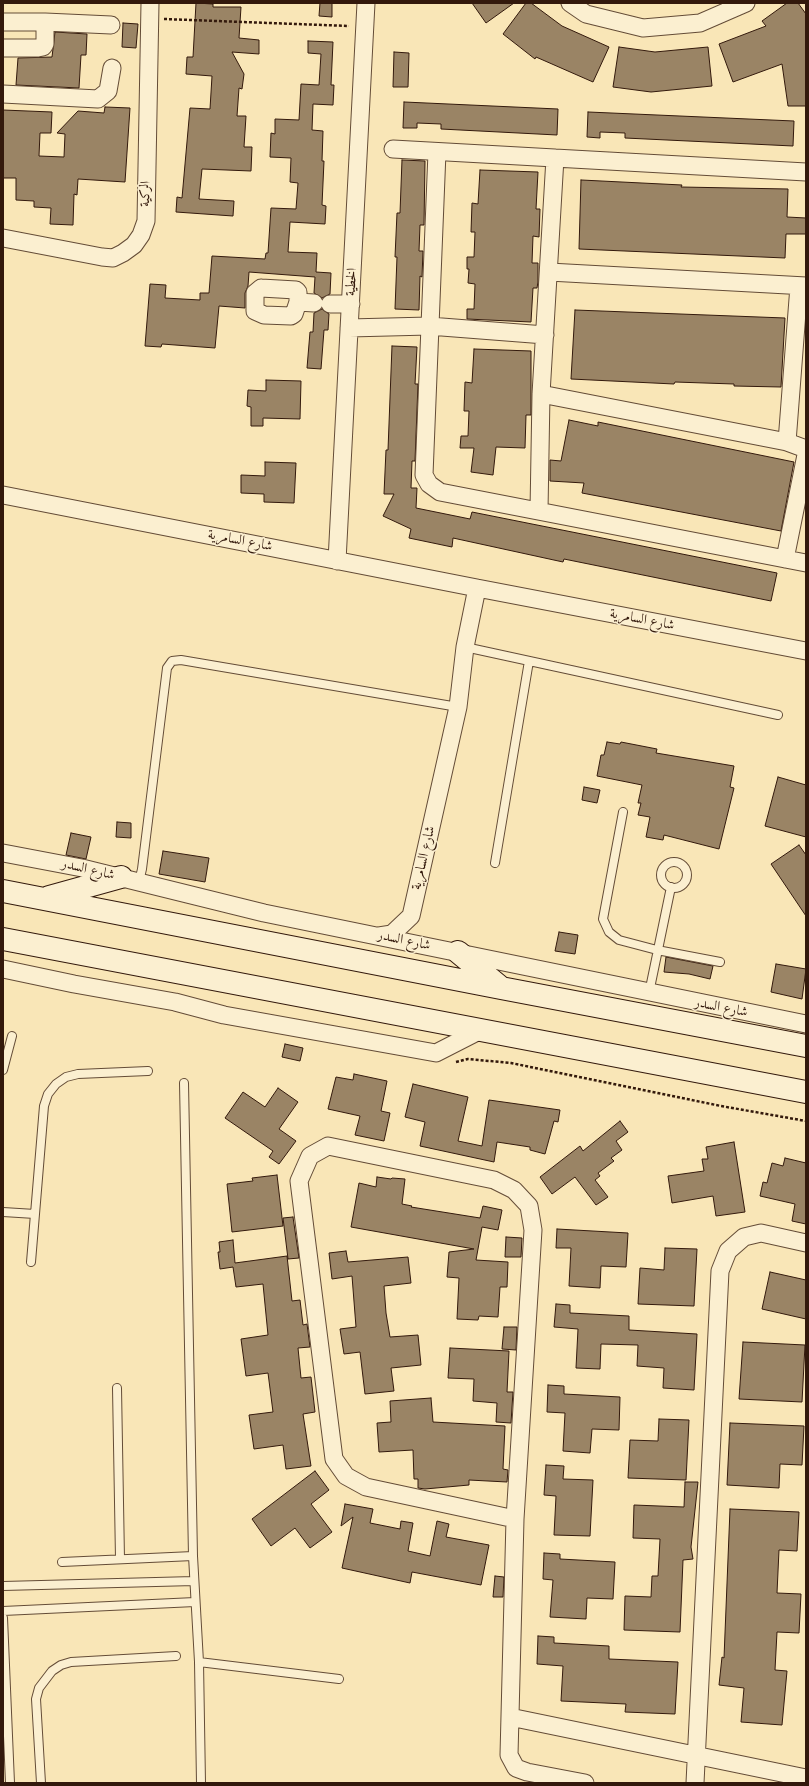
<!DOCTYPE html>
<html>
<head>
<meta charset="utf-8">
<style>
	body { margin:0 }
	#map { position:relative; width:809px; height:1786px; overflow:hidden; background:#f9e6b7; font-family:Cardo,serif }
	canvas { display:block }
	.frame { position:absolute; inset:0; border:4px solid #33190c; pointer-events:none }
</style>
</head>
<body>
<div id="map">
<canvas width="809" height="1786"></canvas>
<div class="frame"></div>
</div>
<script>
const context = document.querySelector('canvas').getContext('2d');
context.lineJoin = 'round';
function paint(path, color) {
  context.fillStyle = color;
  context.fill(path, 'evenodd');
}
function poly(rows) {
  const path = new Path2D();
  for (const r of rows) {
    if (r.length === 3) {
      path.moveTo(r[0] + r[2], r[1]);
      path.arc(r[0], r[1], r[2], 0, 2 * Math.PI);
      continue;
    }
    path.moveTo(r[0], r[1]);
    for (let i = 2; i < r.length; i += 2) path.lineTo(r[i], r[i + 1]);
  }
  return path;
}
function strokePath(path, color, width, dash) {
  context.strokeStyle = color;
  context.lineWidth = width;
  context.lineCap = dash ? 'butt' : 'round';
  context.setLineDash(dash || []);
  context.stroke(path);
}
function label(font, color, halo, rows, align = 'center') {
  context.font = font + ' Cardo,Amiri,serif';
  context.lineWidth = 3;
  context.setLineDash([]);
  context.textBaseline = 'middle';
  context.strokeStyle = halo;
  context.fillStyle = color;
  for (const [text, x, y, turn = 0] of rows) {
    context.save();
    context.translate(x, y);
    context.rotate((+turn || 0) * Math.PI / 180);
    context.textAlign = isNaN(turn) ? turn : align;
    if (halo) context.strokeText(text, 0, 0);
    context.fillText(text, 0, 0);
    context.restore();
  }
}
const building = poly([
	[196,3,213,4,213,7,241,7,239,38,259,40,259,54,232,52,244,74,242,89,239,88,237,116,246,116,244,147,252,147,251,171,202,169,199,199,234,201,233,216,176,212,177,197,182,198,190,108,210,109,212,76,186,74,187,57,193,57,196,3],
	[320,3,332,3,332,17,319,16,320,3],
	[472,3,514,3,486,23,472,3],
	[526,3,531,3,562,26,609,47,593,82,536,57,535,59,503,34,526,3],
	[787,3,798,3,806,14,806,106,788,106,782,64,733,82,719,44,766,26,762,21,787,3],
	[123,23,138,24,136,48,122,47,123,23],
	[55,32,87,34,86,55,81,55,79,88,16,85,18,58,52,57,55,32],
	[308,41,333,42,331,85,334,85,333,105,313,104,312,130,323,131,322,161,324,161,322,205,326,206,325,224,290,222,288,252,317,253,316,272,331,273,330,294,322,298,314,293,315,277,249,272,248,286,245,293,245,308,219,306,215,348,162,344,161,347,145,346,150,284,166,285,165,298,200,300,200,293,209,293,212,256,265,259,266,253,268,253,271,208,296,209,298,183,290,182,291,158,270,157,271,133,275,134,275,119,299,120,301,84,319,85,321,54,308,53,308,41],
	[619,47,655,52,708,47,712,86,651,92,613,87,619,47],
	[394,52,409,53,408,87,393,87,394,52],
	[404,102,558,109,557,135,441,129,441,124,417,123,417,128,403,128,404,102],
	[105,107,130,108,125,182,78,179,77,195,74,194,73,225,50,224,51,208,34,207,34,201,16,200,16,178,3,178,3,110,52,112,51,133,40,133,39,156,64,157,65,134,57,133,78,111,104,113,105,107],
	[588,112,794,121,793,146,625,138,625,133,600,132,600,138,587,137,588,112],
	[402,160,425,161,424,225,420,225,419,251,423,251,422,277,420,276,419,310,395,309,397,257,395,257,397,213,400,213,402,160],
	[480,170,538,172,536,209,540,209,539,237,533,236,532,263,538,263,538,282,537,288,533,288,531,322,467,319,467,309,474,309,475,284,468,283,469,269,467,269,467,257,474,257,475,232,471,232,472,203,478,204,480,170],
	[581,180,682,185,681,187,788,189,787,217,806,218,806,234,786,234,785,258,579,249,581,180],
	[322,309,329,314,328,330,324,330,321,369,307,368,310,332,313,332,314,313,322,309],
	[575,310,785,318,781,387,734,386,734,384,675,382,674,384,571,379,575,310],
	[392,346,417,347,415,384,418,384,415,461,412,461,411,488,417,488,416,508,470,519,472,512,777,573,771,601,564,559,563,562,453,538,452,547,409,538,411,529,383,516,394,494,384,494,386,450,388,450,392,346],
	[474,349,531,351,531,415,526,415,525,448,496,447,493,475,471,472,474,448,460,448,461,436,468,436,469,411,464,411,465,382,472,383,474,349],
	[266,380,301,381,300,419,263,418,263,426,251,426,251,407,247,406,248,390,266,391,266,380],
	[569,420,598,426,598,422,794,462,781,531,582,493,584,483,550,481,550,460,561,461,569,420],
	[265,462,296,463,294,503,264,502,264,494,241,493,241,475,265,476,265,462],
	[607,742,620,744,621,742,657,749,656,753,734,766,730,787,734,788,719,849,664,835,663,840,646,837,650,817,638,815,641,803,638,803,642,785,597,776,601,755,604,755,607,742],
	[778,777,806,785,806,837,765,826,778,777],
	[584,787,600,790,597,803,582,800,584,787],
	[117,822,131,823,131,838,116,837,117,822],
	[71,833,91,837,86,859,66,855,71,833],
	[799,845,806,855,806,916,771,864,799,845],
	[163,851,209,858,205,882,159,874,163,851],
	[559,932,578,935,575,954,555,951,559,932],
	[666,957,713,966,710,979,689,974,664,972,666,957],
	[776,964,806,969,802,999,771,992,776,964],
	[285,1044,303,1048,300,1061,282,1057,285,1044],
	[354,1074,387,1081,381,1111,390,1113,384,1141,355,1135,360,1116,328,1109,336,1077,353,1080,354,1074],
	[413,1084,468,1097,458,1141,482,1146,489,1100,560,1110,558,1122,554,1121,545,1154,530,1150,530,1147,497,1142,494,1162,420,1146,425,1122,405,1117,413,1084],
	[278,1088,298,1102,279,1129,296,1141,279,1164,269,1157,273,1151,225,1118,243,1092,265,1107,278,1088],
	[620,1121,628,1132,616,1141,622,1150,611,1158,614,1161,598,1173,600,1176,595,1180,608,1197,596,1205,575,1177,552,1194,540,1177,580,1146,583,1151,620,1121],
	[734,1142,745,1212,716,1216,713,1196,672,1203,668,1176,704,1171,702,1159,708,1159,706,1147,734,1142],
	[785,1158,806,1163,806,1224,792,1221,795,1204,760,1196,763,1182,767,1183,772,1163,783,1166,785,1158],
	[277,1175,283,1226,232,1232,227,1184,253,1181,252,1178,277,1175],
	[377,1177,391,1179,392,1178,405,1179,402,1204,412,1206,411,1207,480,1218,483,1206,502,1210,498,1230,482,1227,476,1260,508,1262,507,1287,500,1287,498,1317,479,1316,478,1320,457,1319,459,1278,447,1277,449,1252,474,1249,351,1227,359,1183,376,1187,377,1177],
	[293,1217,299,1258,288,1259,283,1218,293,1217],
	[557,1229,628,1233,626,1267,601,1266,600,1288,569,1286,571,1248,556,1248,557,1229],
	[506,1237,522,1238,521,1257,505,1257,506,1237],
	[233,1240,235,1263,287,1256,292,1301,300,1300,303,1325,307,1324,310,1347,298,1348,301,1378,311,1377,315,1412,303,1414,311,1466,286,1469,283,1445,254,1449,249,1415,273,1412,268,1373,246,1376,241,1339,268,1335,263,1284,236,1287,233,1267,220,1269,218,1252,220,1252,219,1242,233,1240],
	[665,1248,697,1249,694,1306,638,1304,640,1268,664,1270,665,1248],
	[346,1251,348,1262,408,1257,411,1283,384,1286,386,1313,390,1337,418,1335,421,1365,391,1368,394,1391,365,1394,360,1352,344,1354,340,1329,356,1327,352,1276,332,1279,329,1253,346,1251],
	[770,1272,806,1280,806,1319,762,1309,770,1272],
	[556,1304,570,1305,570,1313,629,1316,629,1330,697,1334,694,1390,663,1388,664,1368,637,1366,638,1345,601,1344,600,1369,576,1368,578,1329,554,1327,556,1304],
	[504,1327,517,1327,516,1350,502,1349,504,1327],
	[743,1342,805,1345,802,1402,739,1399,743,1342],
	[450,1348,509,1351,507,1392,513,1392,511,1423,496,1422,497,1403,473,1401,474,1379,448,1378,450,1348],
	[548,1385,564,1386,564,1394,620,1397,619,1430,592,1429,590,1453,563,1451,565,1413,547,1412,548,1385],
	[431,1398,433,1422,505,1426,503,1469,508,1470,507,1482,469,1480,469,1485,425,1489,418,1488,418,1479,414,1479,413,1450,379,1452,377,1423,391,1422,390,1401,431,1398],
	[659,1419,689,1420,686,1480,628,1478,630,1440,658,1441,659,1419],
	[730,1423,804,1426,802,1465,780,1464,779,1488,727,1485,730,1423],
	[546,1465,564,1466,563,1479,593,1480,590,1536,554,1535,556,1496,544,1495,546,1465],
	[315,1471,329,1490,311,1504,332,1532,310,1548,295,1528,271,1546,252,1519,315,1471],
	[685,1482,698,1482,691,1547,693,1559,683,1560,680,1632,624,1630,625,1596,651,1597,652,1576,658,1576,660,1539,633,1538,634,1505,684,1507,685,1482],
	[345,1504,373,1509,370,1523,400,1529,401,1521,413,1523,408,1551,430,1556,437,1521,449,1524,446,1537,489,1545,481,1585,412,1572,410,1583,342,1568,353,1517,341,1526,345,1504],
	[730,1509,799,1512,797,1551,779,1550,777,1593,801,1594,799,1633,777,1632,775,1670,787,1671,782,1725,741,1722,744,1688,719,1685,722,1657,724,1658,730,1509],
	[544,1553,560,1554,560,1559,615,1562,613,1599,587,1598,586,1619,550,1617,553,1580,543,1579,544,1553],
	[495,1576,504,1577,503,1597,493,1597,495,1576],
	[538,1636,554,1637,554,1643,609,1646,609,1659,678,1662,675,1714,625,1712,626,1704,561,1701,563,1666,537,1664,538,1636]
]);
paint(building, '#9a8465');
strokePath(building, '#33190c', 1);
const service = poly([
	[465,647,778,715],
	[623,812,603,919,609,932,619,940,657,950,720,962],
	[674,875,13],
	[495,863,529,661],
	[139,882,142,869,167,668,172,661,181,660,458,707],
	[649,993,671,887],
	[3,1070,12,1036],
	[184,1083,193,1556,199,1662,201,1783],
	[3,1212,35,1214],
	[31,1262,44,1106,48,1094,56,1084,66,1077,78,1074,148,1071],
	[117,1388,120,1559],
	[62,1562,193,1556],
	[3,1586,194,1581],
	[3,1611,195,1602],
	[3,1618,10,1783],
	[199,1662,339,1679],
	[41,1783,36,1699,39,1688,52,1671,61,1665,71,1662,176,1656]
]);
const minor = poly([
	[570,3,586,14,643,28,700,23,746,3],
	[3,22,45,22,45,44,43,47,38,48,3,48],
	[45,22,111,25],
	[3,94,98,99,108,91,112,68],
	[393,149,806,172],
	[437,152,424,475,429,484,440,492,806,563],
	[3,238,102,257,113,258,123,253,134,245,141,235,146,221,150,3],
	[549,272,806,286],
	[261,288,296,290,298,292,298,302,294,314,291,316,264,315,255,311,255,293,261,288],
	[298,302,314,303],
	[330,304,351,304],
	[349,328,429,326,545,335],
	[541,394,787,442,806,449],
	[787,442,799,286],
	[3,495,477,588,806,651],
	[539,511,541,394,555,158],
	[785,559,806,455],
	[337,561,366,3],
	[3,853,82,868,264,913,806,1024],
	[379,936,392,934,411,916,458,707,465,647,477,588],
	[3,969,74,984,175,1002,224,1015,436,1053,481,1030],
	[515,1519,366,1487,346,1476,334,1459,299,1181,310,1156,328,1146,494,1180,514,1190,529,1206,533,1230,515,1519,509,1755,516,1768,527,1772,585,1783],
	[510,1717,806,1778],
	[695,1783,720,1271,728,1251,744,1237,761,1233,806,1243]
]);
const secondary = poly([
	[3,891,501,988,806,1046],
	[49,897,121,877],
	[3,939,806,1092],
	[458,952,499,986]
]);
strokePath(service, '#644c37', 10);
strokePath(minor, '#644c37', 19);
strokePath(secondary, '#33190c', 24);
strokePath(poly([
	[164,19,349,26],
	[456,1062,468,1059,511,1063,721,1106,806,1121]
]), '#33190c', 2.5, [3, 2]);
strokePath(service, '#fbefd0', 8);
strokePath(minor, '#fbefd0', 17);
strokePath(secondary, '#fbefd0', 22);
label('14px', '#33190c', '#fbefd0', [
	["الركية",146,194,-89],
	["الخطية",352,282,-87],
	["شارع السامرية",240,541,11],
	["شارع السامرية",642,620,11],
	["شارع السامرية",424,858,-77],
	["شارع السدر",88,870,13],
	["شارع السدر",404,941,12],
	["شارع السدر",721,1008,11]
]);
</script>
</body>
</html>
